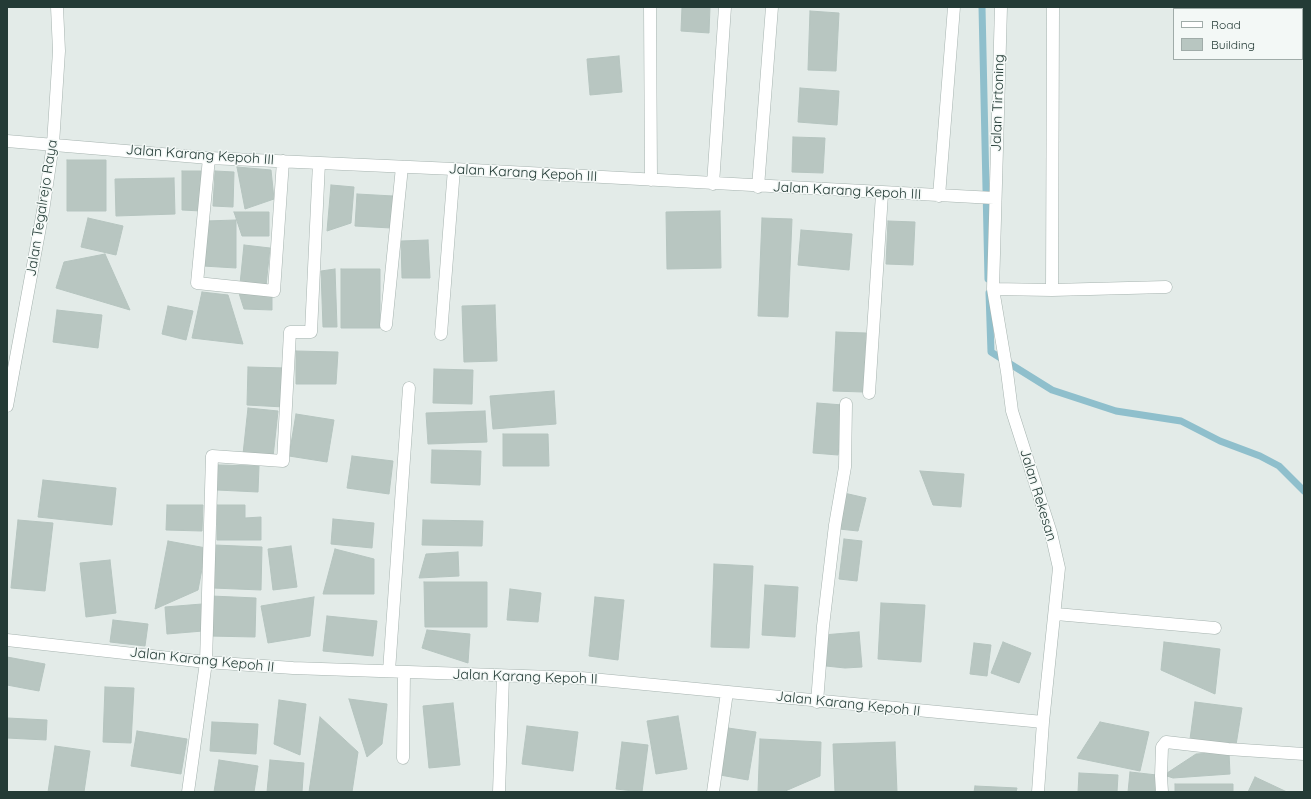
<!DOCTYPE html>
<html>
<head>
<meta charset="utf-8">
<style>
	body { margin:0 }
	#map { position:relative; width:1311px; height:799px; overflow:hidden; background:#e3ebe8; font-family:Quicksand,sans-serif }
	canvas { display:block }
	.frame { position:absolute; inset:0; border:8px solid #243b36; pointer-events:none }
	.legend { position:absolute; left:1173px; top:8px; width:130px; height:52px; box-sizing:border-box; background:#f3f8f6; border:1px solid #a0aca9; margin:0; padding:5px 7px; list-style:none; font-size:12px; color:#243b36 }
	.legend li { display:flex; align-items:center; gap:8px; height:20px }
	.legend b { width:20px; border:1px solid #a0aca9 }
</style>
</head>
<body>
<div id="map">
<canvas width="1311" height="799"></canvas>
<div class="frame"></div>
<ul class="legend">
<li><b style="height:5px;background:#fff"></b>Road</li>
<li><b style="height:11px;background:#b8c6c1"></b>Building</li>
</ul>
</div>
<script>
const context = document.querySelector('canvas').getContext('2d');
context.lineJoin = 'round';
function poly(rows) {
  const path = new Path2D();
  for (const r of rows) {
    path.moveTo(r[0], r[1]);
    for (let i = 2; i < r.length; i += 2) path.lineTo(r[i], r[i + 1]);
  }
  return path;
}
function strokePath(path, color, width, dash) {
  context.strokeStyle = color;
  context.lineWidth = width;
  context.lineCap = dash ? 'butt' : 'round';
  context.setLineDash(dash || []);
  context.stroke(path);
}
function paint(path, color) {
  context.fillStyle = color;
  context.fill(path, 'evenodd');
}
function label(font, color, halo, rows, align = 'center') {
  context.font = font + ' Quicksand,sans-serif';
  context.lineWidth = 3;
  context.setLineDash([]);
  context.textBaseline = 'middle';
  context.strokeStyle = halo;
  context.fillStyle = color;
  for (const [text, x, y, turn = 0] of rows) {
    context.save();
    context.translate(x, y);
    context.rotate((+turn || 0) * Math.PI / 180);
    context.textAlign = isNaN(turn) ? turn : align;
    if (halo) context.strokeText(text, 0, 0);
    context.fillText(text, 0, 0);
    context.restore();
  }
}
strokePath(poly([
	[982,7,988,279],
	[989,293,991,352,1052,390,1116,411,1181,421,1220,441,1260,456,1279,466,1304,491]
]), '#8fbfcc', 7);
const building = poly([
	[682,7,710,7,709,33,681,31,682,7],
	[810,11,839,13,836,71,808,70,810,11],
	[619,56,622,92,590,95,587,59,619,56],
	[800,88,839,91,837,125,798,122,800,88],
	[793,137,825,138,823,173,792,172,793,137],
	[67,160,106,160,106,211,67,211,67,160],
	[237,167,271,170,274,199,245,209,237,167],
	[182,171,201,171,201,211,182,210,182,171],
	[215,171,234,172,233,207,213,206,215,171],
	[174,178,175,214,116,216,115,179,174,178],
	[331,185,354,187,351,223,327,231,331,185],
	[357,194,393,196,391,228,355,226,357,194],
	[720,211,721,268,667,269,666,212,720,211],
	[234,212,269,212,269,236,242,236,234,212],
	[88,218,123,226,116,255,81,247,88,218],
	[762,218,792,219,788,317,758,316,762,218],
	[236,220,236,268,203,266,206,221,236,220],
	[888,221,915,222,913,265,886,264,888,221],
	[801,230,852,234,849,270,798,265,801,230],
	[428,240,430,278,402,278,401,241,428,240],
	[244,245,270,248,266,286,240,284,244,245],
	[105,254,130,310,56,288,64,262,105,254],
	[335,269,337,327,323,327,321,271,335,269],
	[341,269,380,269,380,328,341,328,341,269],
	[238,290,272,297,272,310,244,309,238,290],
	[202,292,228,295,243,344,192,338,202,292],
	[495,305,497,361,464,362,462,306,495,305],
	[168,306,193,311,186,340,162,334,168,306],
	[57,310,102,315,98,348,53,342,57,310],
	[836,332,866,333,863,392,833,391,836,332],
	[296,351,338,352,336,384,296,384,296,351],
	[248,367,286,368,284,407,247,405,248,367],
	[434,369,473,370,472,404,433,403,434,369],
	[554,391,556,424,493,429,490,396,554,391],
	[817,403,843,405,838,455,813,453,817,403],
	[248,408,278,411,273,457,243,454,248,408],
	[485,411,487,442,428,444,426,413,485,411],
	[296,414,334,420,327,462,289,456,296,414],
	[503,434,548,434,549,466,503,466,503,434],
	[432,450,481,451,480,485,431,483,432,450],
	[352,456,393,461,389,494,347,488,352,456],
	[218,465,259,466,258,492,217,490,218,465],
	[920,471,964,474,961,507,933,505,920,471],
	[43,480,116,488,112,525,38,517,43,480],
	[844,493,866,498,858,531,839,529,844,493],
	[167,505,203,505,202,531,166,530,167,505],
	[217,505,245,505,245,518,261,517,261,540,217,540,217,505],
	[333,519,374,523,372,548,331,544,333,519],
	[18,520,53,523,45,591,11,588,18,520],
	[423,520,483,521,482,546,422,545,423,520],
	[844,539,862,541,857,581,839,579,844,539],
	[168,541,206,548,198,590,155,609,168,541],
	[214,545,262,547,261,590,213,588,214,545],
	[291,546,297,587,273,590,268,549,291,546],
	[335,549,374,559,374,594,323,594,335,549],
	[458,552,459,576,419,578,426,554,458,552],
	[110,560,116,613,86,617,80,563,110,560],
	[714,564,753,566,749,648,711,647,714,564],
	[424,582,487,582,487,627,425,627,424,582],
	[765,585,798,587,795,637,762,635,765,585],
	[510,589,541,593,538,622,507,620,510,589],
	[211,596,256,598,255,637,209,636,211,596],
	[314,597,310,636,268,643,261,606,314,597],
	[595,597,624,600,618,660,589,656,595,597],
	[881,603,925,605,921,662,878,659,881,603],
	[202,604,203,631,167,634,165,607,202,604],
	[327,616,377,621,373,656,323,651,327,616],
	[113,620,148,624,145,646,110,642,113,620],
	[427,630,470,634,468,663,422,648,427,630],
	[859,632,862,667,845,668,826,666,823,635,859,632],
	[1003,642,1031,653,1019,683,991,673,1003,642],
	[1164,642,1220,649,1215,694,1161,670,1164,642],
	[974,643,991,645,987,676,970,674,974,643],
	[7,657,45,664,39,691,7,685,7,657],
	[105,687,134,688,131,743,103,742,105,687],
	[349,699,387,704,382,744,367,757,349,699],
	[279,700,306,704,300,755,274,744,279,700],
	[1195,702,1242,708,1236,745,1190,739,1195,702],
	[453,703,460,765,429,768,423,706,453,703],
	[678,716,687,769,656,774,647,721,678,716],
	[320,717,358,752,352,792,309,792,320,717],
	[7,718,47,720,46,740,7,738,7,718],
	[212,722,258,724,256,754,210,751,212,722],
	[1100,722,1149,732,1140,771,1077,758,1100,722],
	[527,726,578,732,573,771,522,764,527,726],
	[728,728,756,732,748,780,720,775,728,728],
	[137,731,187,739,181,774,131,766,137,731],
	[760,739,821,742,820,776,783,792,758,792,760,739],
	[622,742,648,745,642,792,616,789,622,742],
	[895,742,897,792,835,792,833,744,895,742],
	[55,746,90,751,84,792,48,792,55,746],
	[1229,752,1230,774,1173,778,1164,775,1196,754,1229,752],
	[219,760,258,766,254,792,214,792,219,760],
	[270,760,304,763,302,792,267,792,270,760],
	[1130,772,1157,775,1155,792,1128,792,1130,772],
	[1079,773,1118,775,1117,792,1078,792,1079,773],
	[1255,777,1287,792,1248,792,1255,777],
	[1175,784,1233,784,1233,792,1175,792,1175,784],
	[975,786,1017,788,1016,792,974,792,975,786]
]);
paint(building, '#b8c6c1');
strokePath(building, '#b5c4bf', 1);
const service = poly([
	[386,325,402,167]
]);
const minor = poly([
	[650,7,651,180],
	[1001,7,993,289,1007,372,1012,411,1051,533,1059,568,1043,722,1038,792],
	[1302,21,1304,21],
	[7,141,209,158,454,169,994,198],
	[209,158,197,283,274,291,283,161],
	[713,184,725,7],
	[758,187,772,7],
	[939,196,954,7],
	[993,289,1052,290,1166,287],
	[1052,290,1053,7],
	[441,334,454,169],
	[869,393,882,194],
	[7,406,43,211,53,144,59,51,57,7],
	[1056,614,1215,628],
	[7,640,206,662,293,668,581,678,1043,722],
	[389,671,409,388],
	[817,702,823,626,835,525,845,467,846,404],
	[403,758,404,672],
	[188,792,206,662,212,456,283,461,290,332,311,332,319,163],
	[499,792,503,676],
	[713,792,727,692],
	[1162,792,1161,776,1162,747,1166,742,1228,749,1304,754]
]);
strokePath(service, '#a6b3af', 13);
strokePath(minor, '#a6b3af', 13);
strokePath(service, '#fff', 12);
strokePath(minor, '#fff', 12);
label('14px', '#243b36', '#f3f8f6', [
	["Jalan Tirtoning",998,103,-88],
	["Jalan Karang Kepoh III",200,155,4],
	["Jalan Karang Kepoh III",523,173,3],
	["Jalan Karang Kepoh III",847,191,3],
	["Jalan Tegalrejo Raya",42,208,-81],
	["Jalan Rekesan",1038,495,73],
	["Jalan Karang Kepoh II",202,660,6],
	["Jalan Karang Kepoh II",525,677,2],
	["Jalan Karang Kepoh II",848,704,6]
]);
</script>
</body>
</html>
